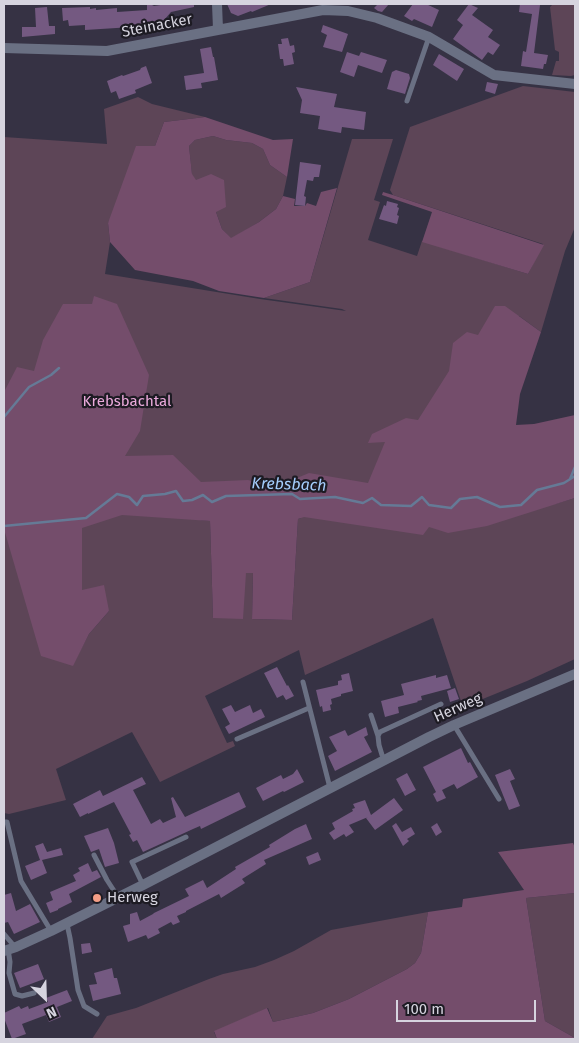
<!DOCTYPE html>
<html>
<head>
<meta charset="utf-8">
<style>
	body { margin:0 }
	#map { position:relative; width:579px; height:1043px; overflow:hidden; background:#363244; font-family:"Fira Sans",sans-serif }
	canvas { display:block }
	.frame { position:absolute; inset:0; border:5px solid #d6d4df; pointer-events:none }
	.north { position:absolute; left:20px; top:973px; width:50px; height:50px; -webkit-text-stroke:4px #1d1b23; paint-order:stroke; rotate:156deg; font-size:14px; font-weight:700; line-height:20px; text-align:center; color:#d6d4df }
	.north::after { content:''; display:block; margin:auto; width:18px; height:22px; background:#d6d4df; clip-path:polygon(50% 0,100% 100%,50% 72%,0 100%) }
	.scale { position:absolute; left:396px; top:1000px; width:140px; height:22px; box-sizing:border-box; border:2px solid #d6d4df; border-top:0; padding-left:6px; font-size:15px; line-height:18px; white-space:nowrap; color:#d6d4df; -webkit-text-stroke:4px #1d1b23; paint-order:stroke }
</style>
</head>
<body>
<div id="map">
<canvas width="579" height="1043"></canvas>
<div class="frame"></div>
<div class="north">N</div>
<div class="scale">100 m</div>
</div>
<script>
const context = document.querySelector('canvas').getContext('2d');
context.lineJoin = 'round';
function paint(path, color) {
  context.fillStyle = color;
  context.fill(path, 'evenodd');
}
function poly(rows) {
  const path = new Path2D();
  for (const r of rows) {
    path.moveTo(r[0], r[1]);
    for (let i = 2; i < r.length; i += 2) path.lineTo(r[i], r[i + 1]);
  }
  return path;
}
function strokePath(path, color, width, dash) {
  context.strokeStyle = color;
  context.lineWidth = width;
  context.lineCap = dash ? 'butt' : 'round';
  context.setLineDash(dash || []);
  context.stroke(path);
}
function label(font, color, halo, rows, align = 'center') {
  context.font = font + ' "Fira Sans",sans-serif';
  context.lineWidth = 4.5;
  context.setLineDash([]);
  context.textBaseline = 'middle';
  context.strokeStyle = halo;
  context.fillStyle = color;
  for (const [text, x, y, turn = 0] of rows) {
    context.save();
    context.translate(x, y);
    context.rotate((+turn || 0) * Math.PI / 180);
    context.textAlign = isNaN(turn) ? turn : align;
    if (halo) context.strokeText(text, 0, 0);
    context.fillText(text, 0, 0);
    context.restore();
  }
}
paint(poly([
	[553,4,575,4,575,75,571,76,552,75,556,61,559,61,559,52,555,50,550,7],
	[523,86,575,92,575,227,565,251,541,332,519,316,485,484,555,504,575,498,575,659,527,681,463,707,433,618,305,675,299,650,205,696,227,743,233,741,235,746,160,782,132,732,56,769,66,800,9,814,4,813,4,137,107,144,104,109,138,97,152,104,205,117,164,122,155,146,108,223,110,242,105,274,260,299,346,311,342,309,264,298,310,282,352,139,393,139,374,200,380,202,368,240,417,256,422,241,528,274,543,244,393,195,390,190,410,127],
	[301,518,298,519,292,620,252,619,253,573,246,573,213,618,210,521,200,520],
	[82,529,82,590,109,611,89,634,72,666],
	[213,136,226,140,252,143,263,149,270,165,287,177,283,196,276,209,259,222,231,239,222,229,216,212,192,175,189,146,195,140],
	[575,893,575,1038,545,1021,526,898],
	[428,912,421,953,415,963,407,969,349,999,313,1013,273,1022,268,1008,214,1032,217,1039,92,1039,107,1016,136,1008,209,979,223,974,255,967,274,960,294,951,331,930]
]), '#5d4557');
paint(poly([
	[205,117,273,140,293,139,287,177,270,165,263,149,252,143,226,140,213,136,195,140,189,146,192,174,196,180,211,174,224,180,226,207,216,212,222,229,231,238,259,222,276,209,283,196,295,199,294,206,305,206,307,203,316,206,321,192,337,188,310,282,264,298,219,291,193,281,135,270,110,242,108,223,136,146,155,146,164,122],
	[383,192,393,195,544,245,528,274,422,242,432,212,382,195],
	[94,296,117,304,149,375,140,431,125,456,173,455,201,482,248,480,284,489,286,485,297,478,309,473,368,483,385,442,368,443,372,434,406,418,418,420,449,371,453,343,467,332,478,335,495,306,505,306,541,332,520,394,516,425,534,424,575,415,575,498,487,526,448,533,429,527,423,535,304,517,298,519,292,620,252,619,253,573,246,573,243,619,213,618,210,521,122,515,82,528,82,590,104,585,109,611,89,634,73,666,41,656,4,529,4,392,17,367,34,371,43,340,63,304,92,304],
	[573,843,575,848,575,893,526,898,545,1021,575,1038,575,1039,217,1039,214,1031,267,1008,273,1022,313,1013,349,999,407,969,415,963,421,953,428,912,462,907,463,899,524,890,498,852]
]), '#744d6b');
strokePath(poly([
	[4,417,29,387,51,375,59,368],
	[570,479,575,467],
	[4,526,86,518,117,494,129,497,137,505,143,496,165,494,176,491,183,501,192,500,203,495,212,502,226,496,292,494,300,499,335,497,363,503,372,498,381,505,411,506,422,497,429,505,451,508,460,499,477,497,500,507,521,505,537,490,564,483,575,476]
]), '#657a96', 2.5);
paint(poly([
	[167,4,194,4,194,7,171,12,165,19,165,27,148,28,148,26,85,30,85,25,69,26,68,20,63,21,62,8,90,7,90,9,96,8,96,10,117,8,117,12,147,10,147,5,152,5,154,6],
	[227,4,271,4,252,12,251,11,238,16,231,13],
	[378,4,389,4,382,12,378,11,374,8],
	[413,4,426,4,439,10,432,27,414,19,412,21,404,16],
	[469,4,478,8,472,15,493,30,488,37,500,45,493,55,488,52,482,60,453,39,463,25,457,20],
	[520,4,540,5,534,53,548,55,546,64,544,64,543,69,521,66,523,51,526,52,532,14,519,12],
	[47,7,49,26,55,26,55,34,22,37,22,27,36,27,35,8],
	[323,25,348,34,342,52,323,47,327,35,321,32],
	[288,38,290,46,294,45,295,52,292,53,294,64,284,66,283,59,280,59,278,44,282,44,281,39],
	[211,47,213,57,214,57,218,80,201,83,202,88,186,90,184,76,204,73,200,49],
	[347,52,359,56,361,52,387,60,382,73,358,65,354,77,340,72],
	[439,54,464,69,457,81,433,65],
	[146,66,152,83,135,90,136,93,119,99,116,91,111,93,107,81,122,75,123,76,140,70,141,68],
	[396,70,409,74,410,78,405,94,387,89,392,72],
	[487,82,498,84,495,94,485,91],
	[296,87,337,94,334,107,366,112,364,130,342,127,341,133,318,129,320,116,300,113,302,100],
	[300,162,321,165,319,177,314,177,313,181,307,180,304,196,306,197,305,206,295,205],
	[387,201,398,204,397,207,399,208,397,215,399,216,397,224,379,219,384,205,386,206],
	[277,667,287,686,288,685,294,696,286,700,283,695,277,698,264,673],
	[349,673,353,691,341,694,341,696,331,699,332,704,330,705,331,710,323,712,322,706,320,707,316,690,338,685,338,681,342,680,341,675],
	[436,675,436,678,447,675,451,688,421,696,422,700,417,701,418,702,398,707,399,713,385,717,381,701,404,695,401,684],
	[455,688,459,699,450,702,447,691],
	[231,705,235,712,250,705,253,713,261,709,265,717,229,734,225,727,230,724,222,709],
	[366,727,368,735,364,737,372,752,335,771,328,756,337,751,329,737,345,730,348,736],
	[461,748,468,763,470,762,478,777,457,789,454,784,442,790,446,798,437,802,433,794,436,792,423,767],
	[297,769,304,782,284,792,283,791,263,801,256,788,281,775,283,779,293,774],
	[510,769,515,779,510,781,520,806,509,810,495,775],
	[407,773,416,790,405,796,396,779],
	[142,777,146,784,133,790,151,824,160,819,163,823,176,817,171,798,173,797,185,817,239,792,246,807,201,829,200,826,193,829,143,852,137,840,133,842,129,835,131,834,114,802,88,814,88,813,80,817,73,804,100,790,103,796],
	[394,798,403,810,375,830,366,818,368,817,349,825,354,832,346,837,344,834,334,840,329,833,335,829,332,823,353,811,352,809,355,808,353,804,365,800,371,815],
	[396,823,402,832,411,827,415,834,407,839,409,841,403,846,392,826],
	[437,823,442,832,436,836,431,827],
	[306,824,312,839,264,860,266,864,242,879,245,883,221,898,219,894,186,911,186,912,177,916,180,922,173,925,171,922,158,929,160,933,148,939,146,935,128,942,123,926,130,924,130,914,137,912,140,921,153,914,154,913,189,896,185,889,203,880,207,888,236,869,235,867,270,847,269,845,295,829],
	[108,828,114,843,119,863,105,867,99,849,91,852,84,836],
	[43,843,47,852,61,848,63,855,42,860,47,873,31,880,25,866,40,860,35,846],
	[318,852,321,860,309,865,306,857],
	[88,863,92,872,97,870,101,877,69,894,72,902,58,909,58,910,50,913,46,903,53,900,50,892,76,881,73,875,80,871,78,868],
	[11,893,16,911,30,904,40,922,14,934,8,922,4,923,4,895],
	[90,943,92,952,82,954,81,944],
	[38,964,44,979,20,988,14,973],
	[112,968,114,978,117,978,121,994,93,1001,89,985,97,984,94,973],
	[67,990,72,1001,57,1007,61,1017,49,1022,46,1015,22,1024,26,1034,12,1039,4,1018,4,1013,19,1006,21,1009,28,1006,29,1009,48,1002,46,998]
]), '#745981');
strokePath(poly([
	[407,101,429,37],
	[303,682,330,788],
	[371,715,378,736],
	[454,725,499,799],
	[237,739,309,708],
	[385,760,382,755,379,745,378,736,380,732,441,704],
	[4,822,7,822,21,881,51,931],
	[94,855,107,880,118,897],
	[143,885,132,862,186,837],
	[67,924,70,938,78,990,84,1006,97,1014],
	[4,934,15,947],
	[8,949,10,962,9,973,15,994,22,996,34,993]
]), '#6a7083', 5);
strokePath(poly([
	[217,4,218,29],
	[4,48,107,51,323,10,348,11,377,18,429,37,494,75,575,84]
]), '#6a7083', 10);
strokePath(poly([
	[4,951,16,947,51,931,143,885,429,737,454,725,575,674]
]), '#6a7083', 10);
for (const [x, y, r, color] of [
	[97,898,5,"#f49e86"]
]) {
  const dot = new Path2D();
  dot.arc(x, y, r, 0, 2 * Math.PI);
  context.fillStyle = color;
  context.fill(dot);
  strokePath(dot, '#1d1b23', 2);
}
label('15px', '#d6d4df', '#1d1b23', [
	["Steinacker",157,26,-11],
	["Herweg",458,708,-24]
]);
label('15px', '#eaa9db', '#1d1b23', [
	["Krebsbachtal",127,402]
]);
label('15px', '#d6d4df', '#1d1b23', [
	["Herweg",107,898]
], 'left');
label('italic 16px', '#a4ccfb', '#1d1b23', [
	["Krebsbach",289,485,2]
]);
</script>
</body>
</html>
